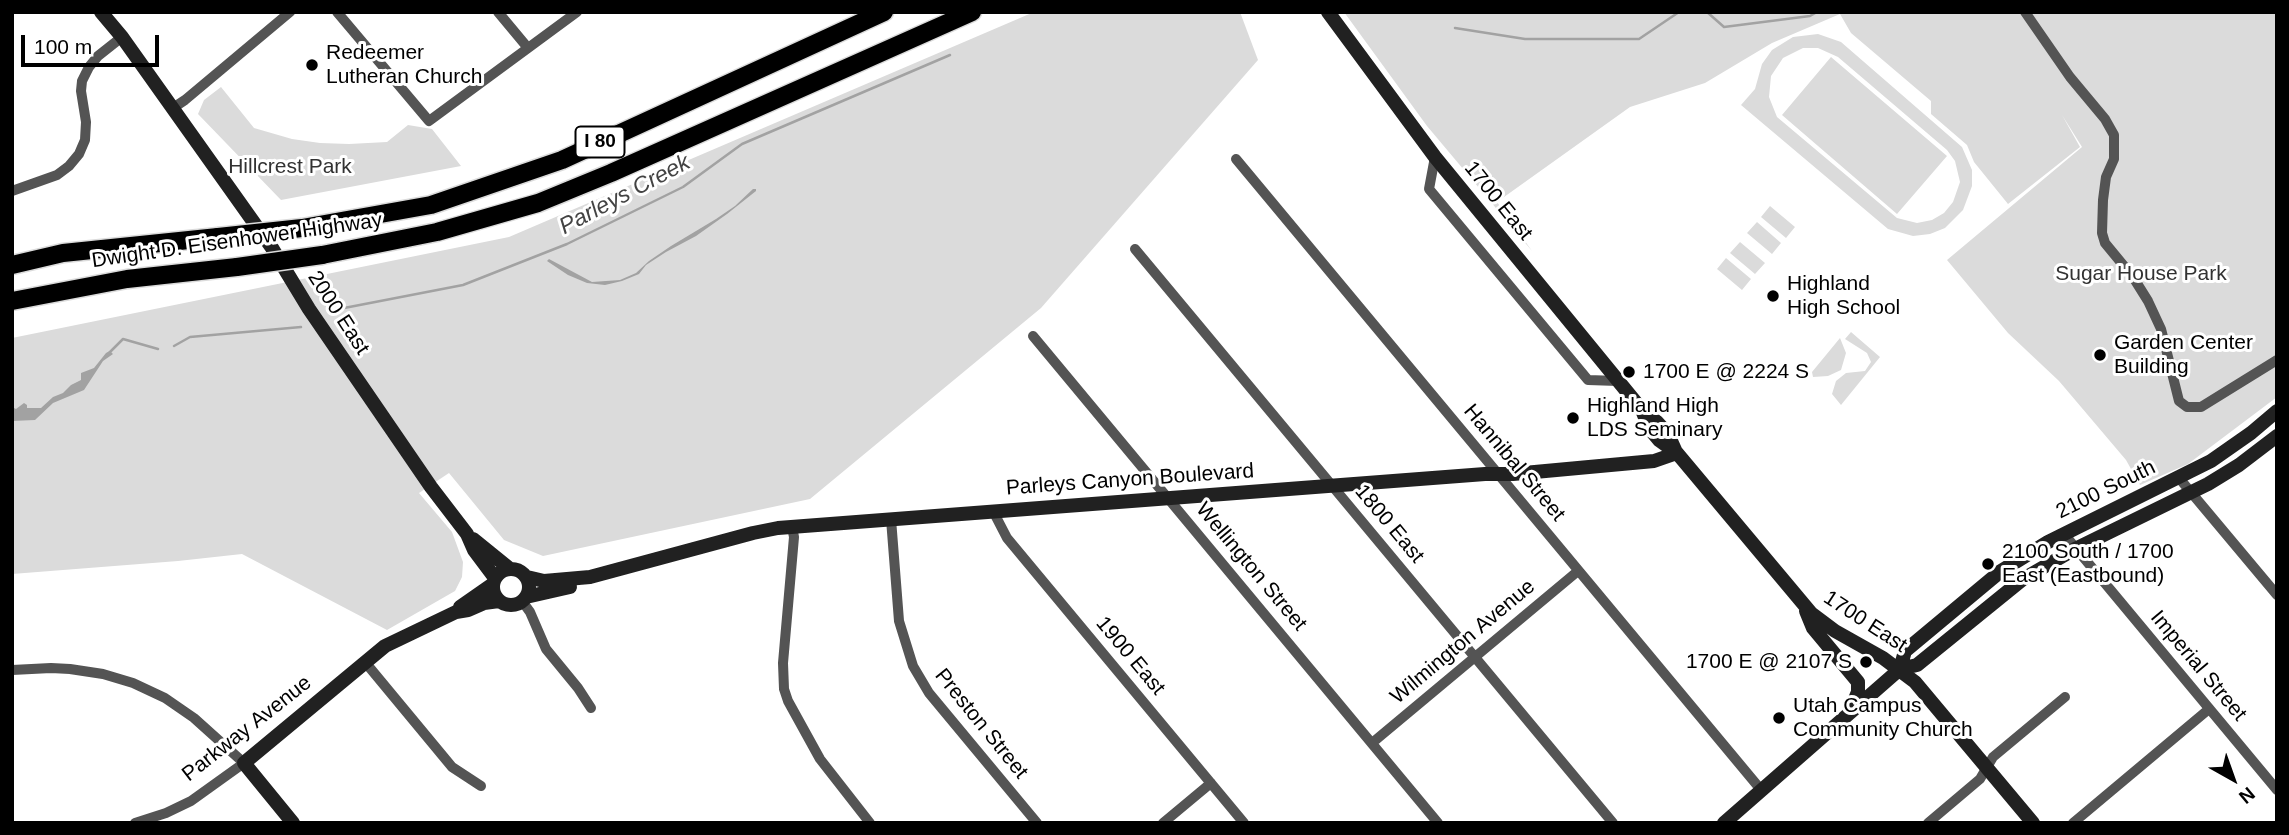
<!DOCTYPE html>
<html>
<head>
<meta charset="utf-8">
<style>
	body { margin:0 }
	#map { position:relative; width:2289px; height:835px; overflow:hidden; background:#fff; font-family:Helvetica,sans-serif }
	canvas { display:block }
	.frame { position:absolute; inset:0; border:14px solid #000; pointer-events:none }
	.north { position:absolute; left:2198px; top:744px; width:70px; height:70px; -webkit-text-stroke:5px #fff; paint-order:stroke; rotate:140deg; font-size:19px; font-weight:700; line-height:28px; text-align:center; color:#000 }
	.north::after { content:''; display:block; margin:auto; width:24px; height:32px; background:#000; clip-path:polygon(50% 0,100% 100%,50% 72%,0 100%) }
	.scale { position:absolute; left:21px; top:35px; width:138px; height:32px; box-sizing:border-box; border:4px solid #000; border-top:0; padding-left:9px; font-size:21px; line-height:24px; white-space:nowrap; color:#000; -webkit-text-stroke:5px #fff; paint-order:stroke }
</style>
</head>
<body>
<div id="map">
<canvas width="2289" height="835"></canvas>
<div class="frame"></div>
<div class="north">N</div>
<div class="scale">100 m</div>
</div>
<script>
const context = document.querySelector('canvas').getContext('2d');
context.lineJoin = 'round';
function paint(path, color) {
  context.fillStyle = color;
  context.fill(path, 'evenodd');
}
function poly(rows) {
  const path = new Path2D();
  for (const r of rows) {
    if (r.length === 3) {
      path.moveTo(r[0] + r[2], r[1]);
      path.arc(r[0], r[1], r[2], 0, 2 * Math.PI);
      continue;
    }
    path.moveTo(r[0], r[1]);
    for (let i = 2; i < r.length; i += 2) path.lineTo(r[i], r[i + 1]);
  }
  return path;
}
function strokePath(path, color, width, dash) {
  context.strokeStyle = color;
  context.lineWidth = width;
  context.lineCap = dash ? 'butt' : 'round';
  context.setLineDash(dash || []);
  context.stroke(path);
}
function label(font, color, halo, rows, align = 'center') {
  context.font = font + ' Helvetica,sans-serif';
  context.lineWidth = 6;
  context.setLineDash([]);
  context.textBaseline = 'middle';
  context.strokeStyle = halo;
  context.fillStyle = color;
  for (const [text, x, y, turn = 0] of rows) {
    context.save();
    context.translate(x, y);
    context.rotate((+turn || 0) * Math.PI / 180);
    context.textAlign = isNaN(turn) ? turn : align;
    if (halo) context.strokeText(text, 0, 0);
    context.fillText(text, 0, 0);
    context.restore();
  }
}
paint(poly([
	[1034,12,1240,12,1258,60,1041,308,810,499,543,556,504,540,449,473,419,493,452,532,463,562,462,577,455,591,387,630,242,554,178,561,12,574,12,338,509,237],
	[1344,12,2277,12,2277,397,2188,464,2140,485,2126,460,2059,381,2008,333,1947,260,2082,147,2062,115,2080,147,2008,204,1974,162,1967,145,1931,114,1931,101,1851,33,1840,14,1772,43,1705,83,1630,107,1497,202,1532,251,1427,126],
	[1818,34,1841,42,1962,147,1972,170,1972,186,1963,210,1945,228,1930,234,1913,236,1888,229,1741,105,1755,89,1762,64,1772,50,1793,37],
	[1803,48,1818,48,1838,57,1947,150,1955,161,1960,182,1953,202,1944,213,1932,220,1917,223,1897,218,1777,117,1769,97,1771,76,1783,58],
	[1831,57,1947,156,1897,214,1782,115],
	[221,87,254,128,292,139,320,143,349,144,387,142,408,125,432,129,461,166,281,200,198,114,204,100],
	[1770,206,1795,227,1786,238,1761,217],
	[1757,222,1781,243,1772,254,1747,233],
	[1740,242,1765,263,1755,274,1730,253],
	[1726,258,1751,279,1742,290,1717,269],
	[1851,332,1880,357,1841,405,1832,394,1836,381,1846,373,1865,371,1871,362,1867,353,1845,339],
	[1840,338,1846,353,1841,370,1828,376,1813,377,1812,372]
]), '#dbdbdb');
paint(poly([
	[753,189,756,189,756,191,727,214,696,236,666,252,646,265,639,274,622,281,605,285,587,283,568,275,547,261,549,259,592,282,620,280,636,273,649,261,671,246,716,219,735,206],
	[110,351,113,354,103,361,84,390,53,403,35,420,12,421,12,407,16,409,24,403,27,405,27,408,41,408,53,397,63,393,71,385,81,380,81,373,94,368,106,353]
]), '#a2a2a2');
strokePath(poly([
	[1707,12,1724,27,1810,16,1817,12],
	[1455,28,1525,39,1639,39,1679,12],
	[339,309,463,285,567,244,683,187,742,144,950,55],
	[174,346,190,337,301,327],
	[108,354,123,339,158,349]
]), '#a2a2a2', 2.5);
const highway = poly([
	[302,228,431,205,562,160,884,12],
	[322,255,437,232,538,203,611,173,972,12],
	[12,265,63,253,218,237],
	[12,301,127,279,237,267]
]);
strokePath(highway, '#dbdbdb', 21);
strokePath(poly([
	[337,12,429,121,577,12],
	[498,12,528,48],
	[2025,12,2070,77,2105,119,2114,135,2114,159,2106,177,2103,200,2102,233,2105,243,2133,277,2148,301,2161,329,2179,401,2187,407,2201,407,2277,360],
	[173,108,185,100,290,12],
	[1435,157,1429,189,1588,380,1618,381],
	[1236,159,1762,791],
	[12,191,57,175,69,166,79,154,85,140,86,122,81,91,82,81,89,67,98,56,122,37],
	[1135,249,1613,823],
	[1033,336,1438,823],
	[2179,478,2277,595],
	[993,511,1007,538,1244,823],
	[891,519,899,621,913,666,929,693,1037,823],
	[792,527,794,537,783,663,784,689,788,701,820,759,870,823],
	[2064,534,2277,790],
	[522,601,530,612,546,649,578,688,591,708],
	[365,662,452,767,481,786],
	[12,670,51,668,70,669,103,674,133,683,165,698,194,718,244,763,191,801,166,813,135,823],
	[1372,743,1578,571],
	[1163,823,1211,783],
	[1928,823,1980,779,1993,757,2065,697],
	[2073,823,2209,709]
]), '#545454', 10);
strokePath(poly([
	[101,12,122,37,272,248,309,309,431,487,467,534,474,550,495,578],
	[1328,12,1435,157,1642,410,1649,428,1659,440,1677,453,1811,613,1835,631,1883,658,1915,682,2033,823],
	[1643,412,1657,422,1668,434,1676,452],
	[473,539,510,569],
	[511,587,18],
	[527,577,544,581,590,577,753,533,778,528,1485,474,1513,474,1654,461,1677,453],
	[526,597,570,587],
	[460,607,493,584],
	[1806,611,1813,628,1858,682,1858,692,1850,711],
	[1900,669,1905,651,2001,571,2048,542,2211,461,2251,433,2277,411],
	[293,823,244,763,385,646,456,612,468,610,484,603,499,601],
	[1724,823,1900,669,1917,665,2023,579,2075,549,2208,484,2239,465,2277,436]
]), '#212121', 14);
strokePath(highway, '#000', 18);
const highwayBridge = poly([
	[218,237,302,228],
	[237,267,322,255]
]);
strokePath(highwayBridge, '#dbdbdb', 21, []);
strokePath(highwayBridge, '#000', 18);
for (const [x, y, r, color] of [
	[312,65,7,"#000"],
	[1773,296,7,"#000"],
	[2100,355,7,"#000"],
	[1629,372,7,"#000"],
	[1573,418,7,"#000"],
	[1988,564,7,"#000"],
	[1866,662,7,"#000"],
	[1779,718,7,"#000"]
]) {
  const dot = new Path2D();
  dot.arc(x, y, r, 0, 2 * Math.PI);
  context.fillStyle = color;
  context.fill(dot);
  strokePath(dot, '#fff', 2.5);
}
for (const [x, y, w] of [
	[600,142,49]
]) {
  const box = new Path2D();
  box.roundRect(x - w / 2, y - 15.5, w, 31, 5);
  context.fillStyle = '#fff';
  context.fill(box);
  strokePath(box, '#000', 2);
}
label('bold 19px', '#000', null, [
	["I 80",600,142]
]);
label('21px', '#000', '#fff', [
	["Redeemer",326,53],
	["Lutheran Church",326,77],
	["Highland",1787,284],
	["High School",1787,308],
	["Garden Center",2114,343],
	["Building",2114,367],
	["1700 E @ 2224 S",1643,372],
	["Highland High",1587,406],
	["LDS Seminary",1587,430],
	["2100 South / 1700",2002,552],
	["East (Eastbound)",2002,576],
	["1700 E @ 2107 S",1852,662,"right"],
	["Utah Campus",1793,706],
	["Community Church",1793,730]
], 'left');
label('21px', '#323232', '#fff', [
	["Hillcrest Park",290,167],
	["Sugar House Park",2141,274]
]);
label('21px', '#000', '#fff', [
	["1700 East",1498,201,51],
	["Dwight D. Eisenhower Highway",237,241,-8],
	["2000 East",338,313,57],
	["Hannibal Street",1514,463,50],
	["Parleys Canyon Boulevard",1130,480,-4],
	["2100 South",2106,490,-26],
	["1800 East",1389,524,50],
	["Wellington Street",1251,567,50],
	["1700 East",1865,622,33],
	["Wilmington Avenue",1463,642,-40],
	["1900 East",1130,656,50],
	["Imperial Street",2198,666,50],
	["Preston Street",981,724,51],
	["Parkway Avenue",247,729,-38]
]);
label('italic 23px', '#434343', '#fff', [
	["Parleys Creek",625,195,-28]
]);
</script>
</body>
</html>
